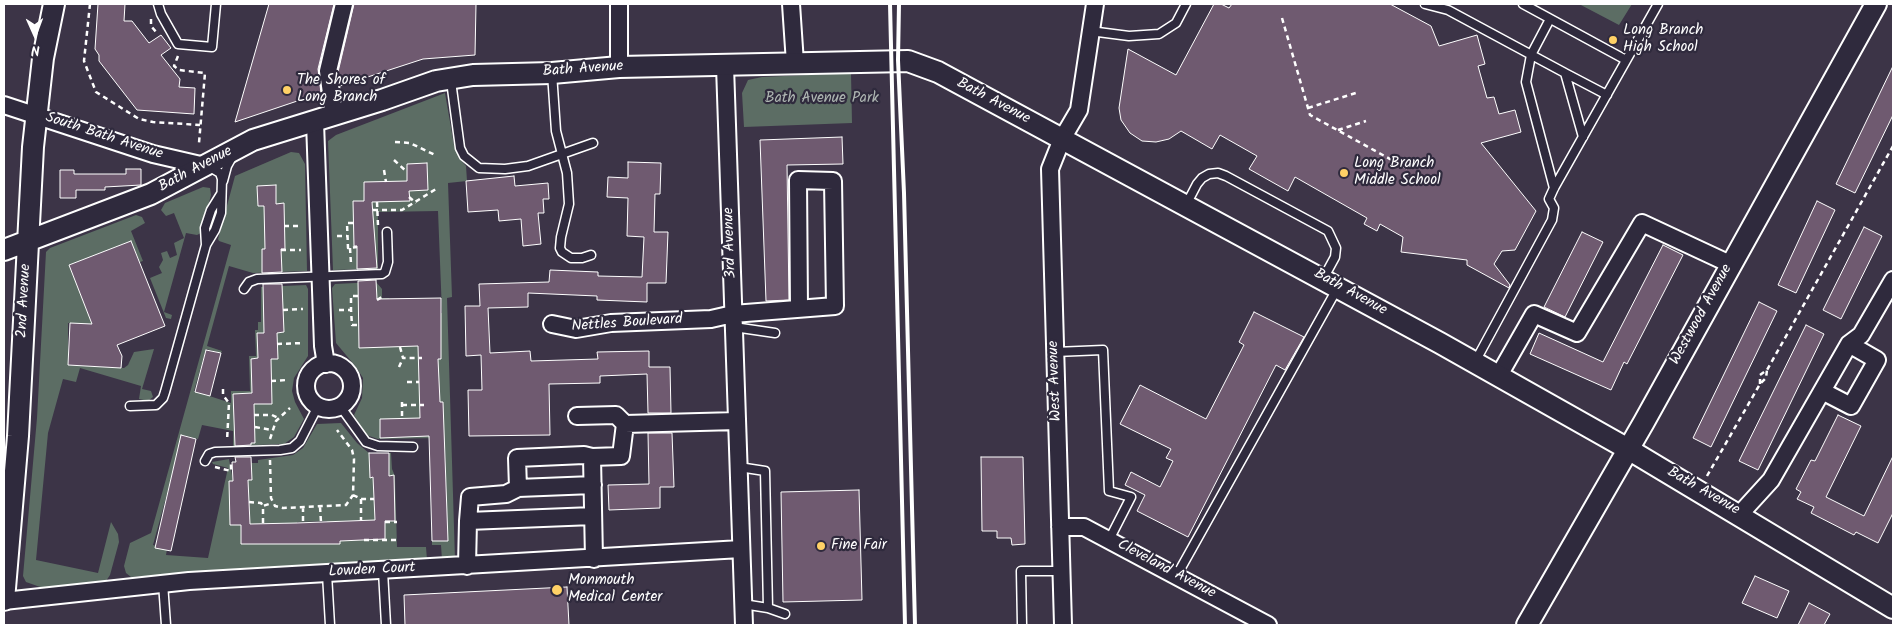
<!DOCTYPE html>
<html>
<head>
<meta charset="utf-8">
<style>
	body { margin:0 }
	#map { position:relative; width:1897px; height:629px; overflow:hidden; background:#3c3447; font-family:Kalam,sans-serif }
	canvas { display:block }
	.frame { position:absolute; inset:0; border:5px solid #fff; pointer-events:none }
	.north { position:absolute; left:10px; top:10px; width:50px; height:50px; -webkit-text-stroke:4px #2f2a3d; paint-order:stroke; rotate:178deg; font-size:14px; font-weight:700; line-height:20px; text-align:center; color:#fff }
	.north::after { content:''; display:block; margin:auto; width:18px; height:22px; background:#fff; clip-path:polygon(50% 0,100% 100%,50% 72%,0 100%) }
</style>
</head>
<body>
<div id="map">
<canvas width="1897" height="629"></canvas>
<div class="frame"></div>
<div class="north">N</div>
</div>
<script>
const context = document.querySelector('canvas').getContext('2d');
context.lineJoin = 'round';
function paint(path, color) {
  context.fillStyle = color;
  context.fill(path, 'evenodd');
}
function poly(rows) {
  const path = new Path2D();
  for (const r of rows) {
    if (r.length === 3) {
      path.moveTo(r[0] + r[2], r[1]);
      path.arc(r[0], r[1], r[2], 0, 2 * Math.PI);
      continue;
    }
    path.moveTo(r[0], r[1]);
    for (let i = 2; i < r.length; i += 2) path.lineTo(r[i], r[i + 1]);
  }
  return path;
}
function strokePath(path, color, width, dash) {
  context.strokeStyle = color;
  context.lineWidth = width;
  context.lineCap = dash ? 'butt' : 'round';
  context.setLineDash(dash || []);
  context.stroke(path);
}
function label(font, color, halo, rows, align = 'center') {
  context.font = font + ' Kalam,sans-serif';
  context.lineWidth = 4.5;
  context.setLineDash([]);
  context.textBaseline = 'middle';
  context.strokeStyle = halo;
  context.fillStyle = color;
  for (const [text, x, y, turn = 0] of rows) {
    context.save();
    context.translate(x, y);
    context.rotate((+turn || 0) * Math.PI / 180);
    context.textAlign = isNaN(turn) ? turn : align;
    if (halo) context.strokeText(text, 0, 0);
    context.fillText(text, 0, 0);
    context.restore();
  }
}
paint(poly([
	[1579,4,1632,4,1619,25],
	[851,73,852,123,744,127,742,93,748,80,762,77],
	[445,93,454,145,459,158,466,166,467,181,448,183,452,297,447,298,455,560,442,560,441,545,432,545,432,541,448,541,445,448,439,448,438,438,378,439,369,436,363,430,354,415,362,398,363,378,356,367,336,343,332,288,335,284,376,282,382,289,382,298,389,298,389,315,442,313,438,211,378,212,378,269,333,270,328,141,336,135],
	[291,152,299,153,305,164,307,271,253,273,229,266,207,346,222,351,221,353,206,349,194,391,231,403,231,391,250,391,249,356,256,356,255,330,258,330,258,322,261,322,261,287,306,285,308,289,308,356,294,378,292,391,295,402,304,419,294,437,284,444,233,446,233,431,202,425,198,439,183,435,153,545,167,549,166,555,208,558,228,468,213,464,212,462,229,459,233,481,230,525,241,525,242,544,340,544,340,541,385,539,385,521,395,520,394,476,389,476,389,453,391,453,392,469,395,476,397,547,426,547,427,560,131,577,126,573,124,566,130,543,151,533,231,245,219,241,218,239,235,176],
	[203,187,210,188,211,195,201,233,197,235,186,233,164,312,172,315,171,319,166,318,150,278,162,273,159,267,163,260,161,253,167,251,170,258,177,255,174,243,184,238,174,213,166,216,161,210,165,203],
	[136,215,142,217,145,223,131,231,143,261,140,262,131,241,70,265,92,324,68,323,68,365,124,368,128,365,134,352,154,349,142,389,151,391,153,397,148,401,139,399,141,386,80,368,76,382,63,379,48,433,36,560,98,573,111,522,118,534,119,542,110,575,106,581,43,588,26,582,23,576,37,418,46,252,50,248],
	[341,423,357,443,369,453,370,477,373,477,375,520,339,521,339,524,328,524,327,521,297,522,297,525,285,526,285,523,250,524,248,480,252,480,251,463,258,463,258,460,293,455,303,448,317,424]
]), '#5c6d64');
const building = poly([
	[98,4,125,4,124,21,132,21,149,43,161,35,171,48,161,55,180,79,179,87,195,88,194,114,137,110,99,61,99,55,95,49,98,4],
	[269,4,334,4,318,69,321,93,235,122,269,4],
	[354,4,476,4,475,55,423,59,340,86,338,72,354,4],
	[1214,4,1221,4,1229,8,1232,4,1390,4,1431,26,1439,46,1477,35,1485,64,1478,66,1487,98,1494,97,1499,114,1515,110,1521,132,1481,143,1536,211,1515,250,1502,251,1494,264,1510,285,1509,288,1467,265,1467,260,1401,252,1403,237,1380,224,1377,231,1364,224,1367,218,1295,177,1288,191,1249,169,1257,156,1220,135,1212,149,1181,131,1169,139,1156,142,1142,141,1130,133,1121,120,1119,108,1128,49,1176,75,1214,4],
	[1893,66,1893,115,1855,193,1836,184,1893,66],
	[842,137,843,164,787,165,789,300,766,301,760,140,842,137],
	[628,162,661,163,660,194,655,194,654,232,668,232,666,283,647,283,647,302,597,300,597,296,528,293,528,307,488,308,490,353,530,351,531,361,598,359,597,352,649,351,649,367,670,367,671,413,648,413,647,374,600,376,600,383,549,384,550,435,469,436,468,390,482,390,481,355,466,356,465,306,480,306,479,284,549,282,550,270,598,272,598,276,642,277,644,237,627,236,628,198,607,197,608,177,628,178,628,162],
	[427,163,428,190,409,191,410,201,372,202,377,268,357,269,357,246,354,246,353,201,364,201,364,182,407,181,407,164,427,163],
	[126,169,141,169,141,185,105,187,105,190,76,190,76,198,60,198,60,170,74,170,74,174,126,174,126,169],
	[514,176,515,186,548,183,549,199,543,199,544,213,538,213,541,244,523,246,521,219,499,221,498,210,468,212,466,181,514,176],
	[276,185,276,204,284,203,285,249,281,249,282,272,262,273,262,249,265,249,264,206,258,206,257,186,276,185],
	[1817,201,1835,210,1796,293,1778,285,1817,201],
	[1864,227,1882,236,1841,319,1823,310,1864,227],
	[1582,232,1603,242,1565,317,1544,307,1582,232],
	[131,241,165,326,117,345,122,356,121,368,68,365,70,323,92,324,69,265,131,241],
	[1663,245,1683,255,1627,364,1624,362,1611,390,1530,354,1539,333,1603,362,1663,245],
	[376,280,377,299,441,298,441,359,438,359,440,402,443,402,448,541,432,541,429,436,380,438,380,419,420,418,418,346,359,348,358,281,376,280],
	[263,284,282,284,284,332,277,333,278,359,271,359,272,404,254,404,255,443,251,443,251,445,235,446,233,394,252,393,251,359,258,358,257,333,264,333,263,284],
	[1759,302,1777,311,1711,447,1693,438,1759,302],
	[1254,312,1304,337,1285,370,1276,365,1188,537,1137,511,1145,495,1125,485,1131,472,1160,487,1173,461,1166,458,1171,449,1120,424,1140,385,1206,419,1244,345,1239,342,1254,312],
	[1806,325,1824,334,1758,470,1739,461,1806,325],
	[206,350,221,353,210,396,195,392,206,350],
	[1838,415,1861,426,1826,497,1864,516,1893,456,1893,513,1878,543,1856,532,1854,535,1811,513,1814,507,1797,499,1801,492,1796,489,1811,460,1815,461,1838,415],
	[648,433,672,433,674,487,660,487,660,508,609,510,608,485,649,484,648,433],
	[181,435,196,439,171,551,155,548,181,435],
	[369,453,389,453,389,476,394,475,395,521,385,521,385,539,340,541,340,544,241,544,241,525,230,525,229,481,233,481,232,462,236,462,235,457,251,457,252,480,248,480,250,524,296,523,375,520,373,477,370,478,369,453],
	[981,457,1023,457,1025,544,1012,545,1011,538,997,538,997,531,982,531,981,457],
	[859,490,862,600,783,602,781,492,859,490],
	[1755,576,1789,591,1777,618,1742,603,1755,576],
	[567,587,569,625,405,625,404,595,567,587],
	[1809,603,1830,614,1824,625,1798,625,1809,603]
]);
paint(building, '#6f5a70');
strokePath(building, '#fff', 1);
const service = poly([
	[158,4,161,14,178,44,212,47,216,4],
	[1425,4,1448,10,1565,73,1583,137],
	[1523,4,1626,60],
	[1550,19,1531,55,1526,82,1554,188],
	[1090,31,1129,36,1159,34,1176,23,1186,4],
	[552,73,556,131,567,173,569,204,561,237,560,248,562,252,571,258,582,258,591,255],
	[1565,73,1607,95],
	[451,81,460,148,464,156,479,168,505,169,528,166,593,143],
	[223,181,227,166,232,157],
	[1186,205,1197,184,1202,178,1209,174,1218,173,1226,176,1328,231,1336,248,1335,257,1323,279],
	[206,245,205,228,211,210,221,194],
	[244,289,249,282,257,279,382,274,385,272,388,262,387,232],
	[734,327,775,333],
	[1055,352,1103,350,1109,491,1131,497,1109,540],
	[1475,362,1552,220,1554,208,1549,199,1554,188,1658,4],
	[130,406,156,405,163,398,165,392,206,245,215,230,221,213,222,179,220,173,210,167],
	[340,406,366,442,378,446,413,447],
	[205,461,209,454,215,452,280,450,292,448,300,441,318,406],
	[739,467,765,471,768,608],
	[383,571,386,625],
	[327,574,330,625],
	[1177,575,1337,289],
	[163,583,166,625],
	[743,604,768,608,785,614],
	[1022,625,1021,571,1061,571]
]);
const minor = poly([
	[791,4,795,63],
	[725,66,744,625],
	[619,67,619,4],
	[4,105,153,154,205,166],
	[334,115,328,71,344,4],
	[315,122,323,346,326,364],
	[552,324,576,329,611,323,711,319,733,314,835,306,833,181,798,180,799,308],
	[329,386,23],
	[1498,377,1534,314,1577,333,1642,223,1730,264],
	[1822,391,1851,406,1877,360,1849,344],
	[577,416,616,415,625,424],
	[518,488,517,458,584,455,592,457],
	[1740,514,1771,480,1849,344,1861,335,1893,280],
	[468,521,593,516],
	[1060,527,1084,527,1268,625],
	[594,559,592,457,621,456,625,424,737,421],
	[467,566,468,521,470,497,506,494,518,488,593,485],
	[4,601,189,581,741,549],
	[1063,625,1050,169,1062,139,1079,110,1095,4]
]);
const tertiary = poly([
	[4,250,151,194,253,140,382,100,436,81,473,75,552,73,619,67,908,61,938,72,1440,343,1628,449,1893,608],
	[4,600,18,436,33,147,43,58,54,4],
	[1527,625,1644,422,1876,4]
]);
strokePath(service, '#fff', 11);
strokePath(minor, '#fff', 20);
strokePath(tertiary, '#fff', 24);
strokePath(poly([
	[90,4,84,61,96,92,139,119,153,122,200,125],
	[1282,18,1310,115,1410,170],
	[151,19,151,26,157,33],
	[178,56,174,66,179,70,205,73,199,143],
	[1308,108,1359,92],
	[1338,130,1366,121],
	[395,142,410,143,435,155],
	[394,160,407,172],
	[384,170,386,182],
	[409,197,416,203],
	[377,202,378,225],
	[373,210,402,210,436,189],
	[353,223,347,223,348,248,357,247],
	[284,226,300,226],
	[337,236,347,236],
	[350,248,351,264],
	[281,250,301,250],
	[358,296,351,296,351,310,352,325,358,325],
	[377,300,382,297],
	[283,310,303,309],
	[339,310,351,310],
	[277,344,304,343],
	[400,347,403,358,422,358],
	[399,367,403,358],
	[271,381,287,380],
	[407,382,419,382],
	[1760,384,1760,375,1767,370,1893,146],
	[223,389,223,395,229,403,227,441],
	[402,402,402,418],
	[402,405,424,405],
	[254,415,272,415,278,418],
	[255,427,272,430],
	[270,439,276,421,290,408],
	[270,460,271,498,275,506,283,508,346,505,353,495,354,459,352,450,337,430],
	[215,467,231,471,231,463],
	[1707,476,1760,384,1766,378,1767,370],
	[353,495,361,499,374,499],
	[361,499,361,520],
	[249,502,261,503,263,506],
	[303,507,303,522],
	[320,507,321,522],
	[385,522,397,522],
	[263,523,263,506,272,503],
	[364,540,397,540]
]), '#fff', 2.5, [5, 4]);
strokePath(service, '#2f2a3d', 8);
strokePath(minor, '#2f2a3d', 16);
strokePath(tertiary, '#2f2a3d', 20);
strokePath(poly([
	[890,4,905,625],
	[899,4,898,60,904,193,915,625]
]), '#fff', 4);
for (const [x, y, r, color] of [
	[1613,40,5,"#ffd166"],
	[287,90,5,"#ffd166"],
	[1344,173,5,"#ffd166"],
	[821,546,5,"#ffd166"],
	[557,590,6,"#ffd166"]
]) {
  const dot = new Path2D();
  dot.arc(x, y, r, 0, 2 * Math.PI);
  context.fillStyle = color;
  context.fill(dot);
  strokePath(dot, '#2f2a3d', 2);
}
label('15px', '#fff', '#2f2a3d', [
	["Long Branch",1623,31],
	["High School",1623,48],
	["The Shores of",297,81],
	["Long Branch",297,98],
	["Long Branch",1354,164],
	["Middle School",1354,181],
	["Fine Fair",831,546],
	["Monmouth",568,581],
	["Medical Center",568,598]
], 'left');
label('15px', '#fff', '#2f2a3d', [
	["Bath Avenue",583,70,-4],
	["Bath Avenue",993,102,28],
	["South Bath Avenue",104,137,18],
	["Bath Avenue",196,170,-28],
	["3rd Avenue",731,243,-92],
	["Bath Avenue",1350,293,29],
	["2nd Avenue",25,301,-87],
	["Westwood Avenue",1702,315,-61],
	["Nettles Boulevard",627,324,-4],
	["West Avenue",1056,381,-92],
	["Bath Avenue",1703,492,30],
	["Cleveland Avenue",1166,570,28],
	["Lowden Court",372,571,-3]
]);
label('15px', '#aeb6b2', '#2f2a3d', [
	["Bath Avenue Park",822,99]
]);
</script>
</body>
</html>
